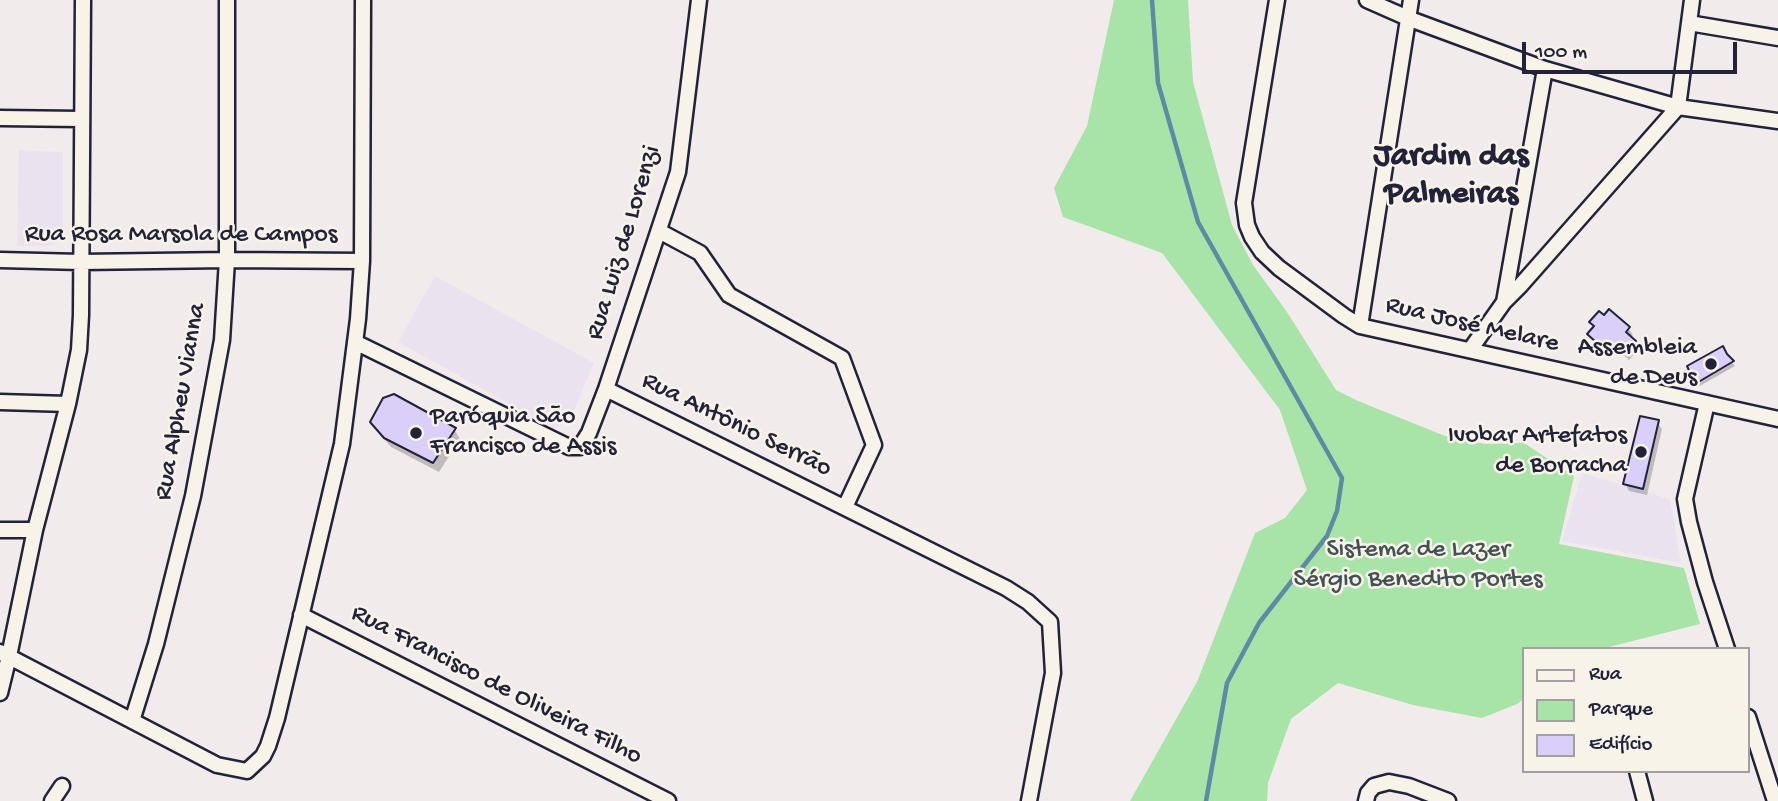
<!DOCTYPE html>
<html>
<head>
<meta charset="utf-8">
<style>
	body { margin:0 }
	#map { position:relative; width:1778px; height:801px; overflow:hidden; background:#f1eceb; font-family:"Gochi Hand",sans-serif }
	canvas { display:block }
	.legend { position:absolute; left:1522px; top:647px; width:228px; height:126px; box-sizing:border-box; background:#f7f3e8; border:2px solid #a29fa3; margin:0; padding:9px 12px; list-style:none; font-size:21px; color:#22223b }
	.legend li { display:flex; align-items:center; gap:14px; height:35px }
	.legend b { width:35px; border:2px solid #a29fa3 }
	.scale { position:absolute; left:1522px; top:42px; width:215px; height:32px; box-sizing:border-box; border:4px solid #22223b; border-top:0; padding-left:9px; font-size:21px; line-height:24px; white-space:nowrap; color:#22223b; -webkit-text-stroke:5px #f7f3e8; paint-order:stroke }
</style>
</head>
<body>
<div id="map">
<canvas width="1778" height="801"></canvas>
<ul class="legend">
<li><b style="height:9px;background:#f7f3e8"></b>Rua</li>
<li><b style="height:19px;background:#a8e3a8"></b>Parque</li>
<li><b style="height:19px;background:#d9cff8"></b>Edifício</li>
</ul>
<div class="scale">100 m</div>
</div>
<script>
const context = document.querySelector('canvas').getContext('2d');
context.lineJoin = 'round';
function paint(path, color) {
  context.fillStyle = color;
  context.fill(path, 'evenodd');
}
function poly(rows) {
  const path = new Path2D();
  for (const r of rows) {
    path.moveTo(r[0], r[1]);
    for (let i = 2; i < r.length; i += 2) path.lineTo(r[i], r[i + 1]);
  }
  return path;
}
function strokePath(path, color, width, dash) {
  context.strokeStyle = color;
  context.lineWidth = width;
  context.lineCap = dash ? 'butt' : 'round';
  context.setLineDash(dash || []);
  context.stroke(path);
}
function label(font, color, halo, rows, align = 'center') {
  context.font = font + ' "Gochi Hand",sans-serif';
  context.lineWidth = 5;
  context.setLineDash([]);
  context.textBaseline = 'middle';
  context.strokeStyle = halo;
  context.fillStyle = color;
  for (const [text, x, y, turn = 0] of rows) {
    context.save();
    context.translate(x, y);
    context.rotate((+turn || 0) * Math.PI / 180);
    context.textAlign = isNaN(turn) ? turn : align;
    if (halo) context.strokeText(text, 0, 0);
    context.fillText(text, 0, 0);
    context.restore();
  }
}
paint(poly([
	[19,150,63,152,63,228,59,241,50,246,17,246],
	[435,276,594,363,575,409,568,422,553,428,398,342],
	[1582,473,1670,499,1681,563,1562,541]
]), '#eae3ef');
paint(poly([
	[1114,0,1188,0,1193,82,1232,225,1253,265,1287,312,1336,390,1358,401,1445,436,1485,444,1524,443,1574,476,1559,544,1684,568,1700,624,1601,649,1524,649,1524,699,1517,704,1482,718,1413,705,1338,683,1291,719,1268,783,1267,801,1130,801,1197,682,1255,533,1285,518,1307,490,1280,410,1162,253,1063,217,1054,188,1087,126]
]), '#a8e3a8');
paint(poly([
	[1591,322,1628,328,1633,335,1630,338,1639,349,1629,360,1617,349,1611,356,1594,341,1589,334,1595,328],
	[1727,357,1735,366,1698,387,1696,383],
	[372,422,454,429,460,439,439,472,391,447,378,432],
	[1657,422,1662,429,1647,495,1629,491,1625,483]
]), '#0003');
strokePath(poly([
	[1152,0,1158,83,1198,222,1342,478,1337,511,1327,536,1259,623,1227,683,1206,801]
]), '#5f8aa3', 4.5);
const building = poly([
	[1609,309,1630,327,1626,332,1636,341,1624,354,1612,343,1606,351,1587,334,1594,326,1589,322,1599,311,1604,315,1609,309],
	[1723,346,1727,354,1734,361,1695,384,1687,366,1723,346],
	[394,394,456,428,433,463,384,438,370,422,383,398,394,394],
	[1640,416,1659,420,1643,489,1623,484,1640,416]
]);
paint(building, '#d9cff8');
strokePath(building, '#22223b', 2);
const minor = poly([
	[1277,0,1244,203,1247,225,1252,237,1262,252,1279,268,1344,316,1360,326,1778,419],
	[1367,0,1410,19,1545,69,1678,107,1778,121],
	[1689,23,1778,38],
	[0,118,81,119],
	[659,231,700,253,729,295,842,358,874,445,845,507],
	[0,260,81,262,227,260,362,261],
	[1504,302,1545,69],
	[1360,326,1411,0],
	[355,342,569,447,580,447,589,433,606,389,678,172,699,0],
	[1470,350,1504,302,1520,286,1678,107,1692,0],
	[606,389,1006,588,1028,602,1050,622,1053,673,1029,801],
	[0,402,68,404],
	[1707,403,1685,499,1689,522,1705,582,1727,649],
	[0,530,35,530],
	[301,615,668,801],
	[0,652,217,765,247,771,263,756,268,746,277,718,342,444,358,319,362,261,363,0],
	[0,693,9,656,35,530,68,404,79,350,81,315,83,0],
	[1748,717,1775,801],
	[132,721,156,644,193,496,222,340,227,260,227,0],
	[1637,771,1645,801],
	[52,801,62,786],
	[1366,801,1368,793,1374,786,1389,782,1409,786,1448,801]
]);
strokePath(minor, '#22223b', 19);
strokePath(minor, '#f7f3e8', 14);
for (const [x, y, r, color] of [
	[1711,364,7,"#22223b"],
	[416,433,7,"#22223b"],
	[1641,452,7,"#22223b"]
]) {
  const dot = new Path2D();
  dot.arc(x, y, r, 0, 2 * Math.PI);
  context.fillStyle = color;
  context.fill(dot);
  strokePath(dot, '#f7f3e8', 2.5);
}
label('26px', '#22223b', '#f7f3e8', [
	["Rua Rosa Marsola de Campos",181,236],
	["Rua Luiz de Lorenzi",625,243,-73],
	["Rua José Melare",1472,326,13],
	["Rua Alpheu Vianna",182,402,-80],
	["Rua Antônio Serrão",736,426,26],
	["Rua Francisco de Oliveira Filho",496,686,27]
]);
label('26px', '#22223b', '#f7f3e8', [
	["Assembleia",1697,349],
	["de Deus",1697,379],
	["Paróquia São",430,418,"left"],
	["Francisco de Assis",430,448,"left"],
	["Ivobar Artefatos",1627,437],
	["de Borracha",1627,467]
], 'right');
label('26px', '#445256', '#f7f3e8', [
	["Sistema de Lazer",1418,551],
	["Sérgio Benedito Portes",1418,581]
]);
label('bold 33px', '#22223b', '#f7f3e8', [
	["Jardim das",1451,158],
	["Palmeiras",1451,196]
]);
</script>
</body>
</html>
